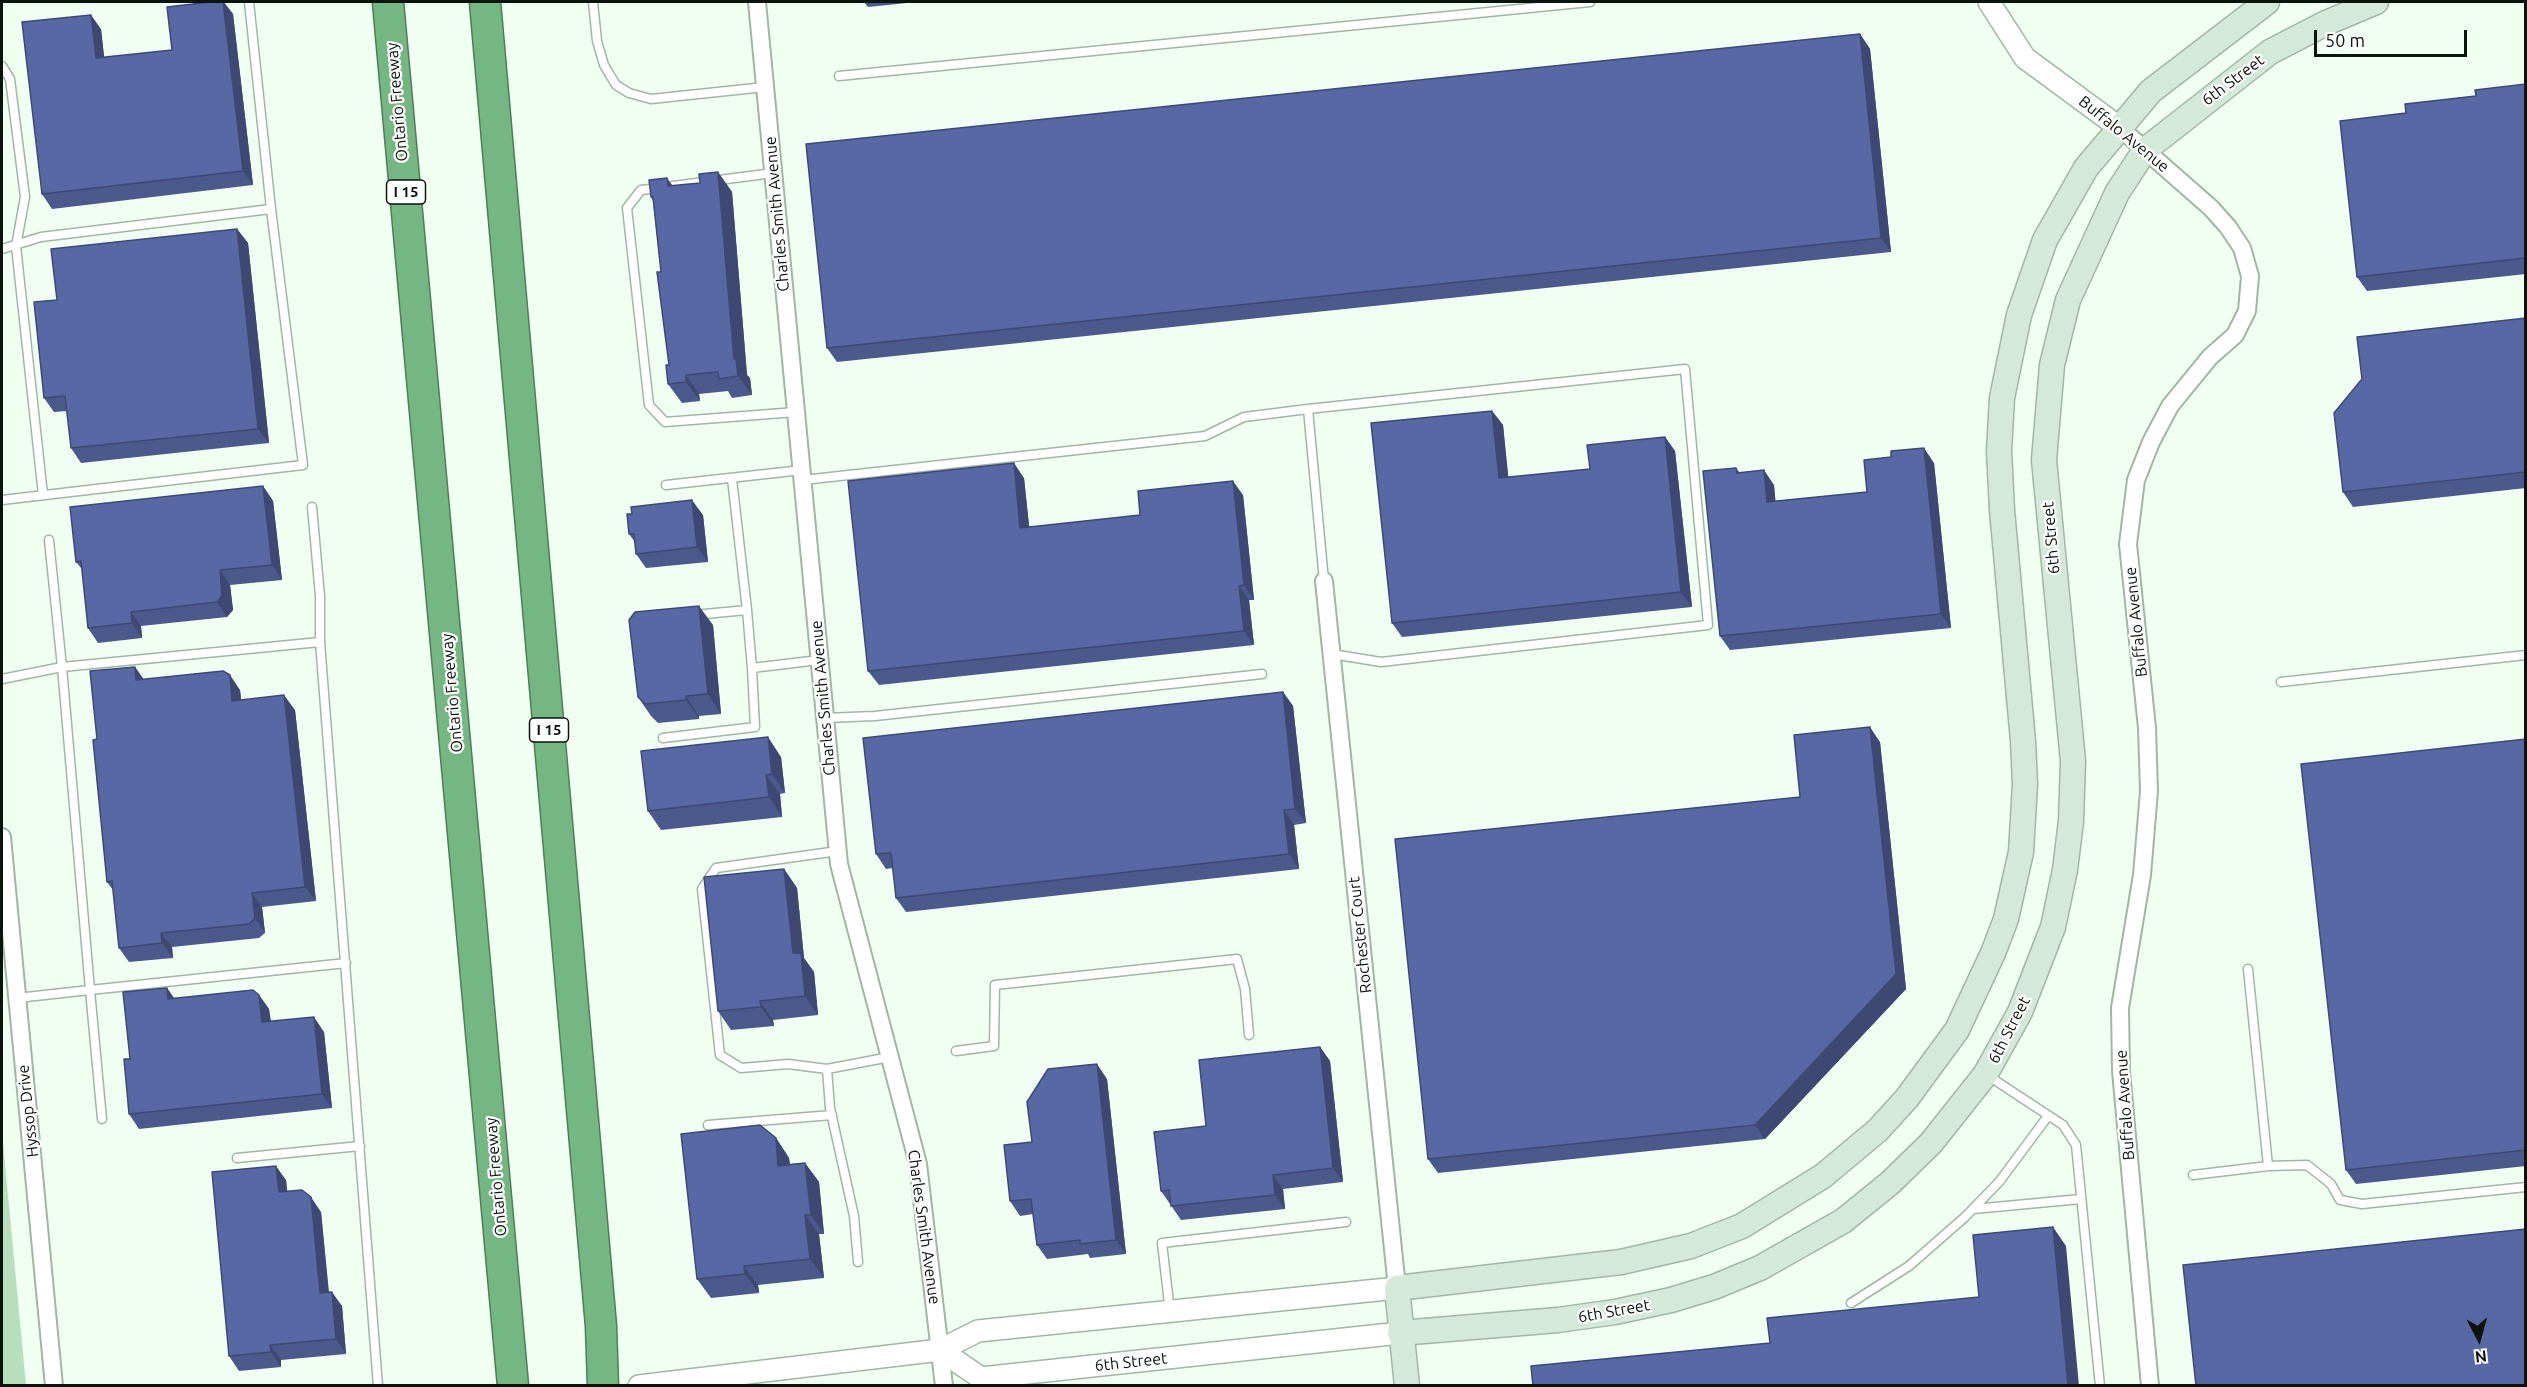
<!DOCTYPE html>
<html>
<head>
<meta charset="utf-8">
<style>
	body { margin:0 }
	#map { position:relative; width:2527px; height:1387px; overflow:hidden; background:#f1fff3; font-family:Ubuntu,sans-serif }
	canvas { display:block }
	.frame { position:absolute; inset:0; border:3px solid #0b130d; pointer-events:none }
	.north { position:absolute; left:2449px; top:1309px; width:60px; height:60px; -webkit-text-stroke:4px #fff; paint-order:stroke; rotate:174deg; font-size:16px; font-weight:700; line-height:24px; text-align:center; color:#0b130d }
	.north::after { content:''; display:block; margin:auto; width:21px; height:27px; background:#0b130d; clip-path:polygon(50% 0,100% 100%,50% 72%,0 100%) }
	.scale { position:absolute; left:2314px; top:30px; width:153px; height:27px; box-sizing:border-box; border:3px solid #0b130d; border-top:0; padding-left:8px; font-size:18px; line-height:21px; white-space:nowrap; color:#0b130d; -webkit-text-stroke:4px #fff; paint-order:stroke }
</style>
</head>
<body>
<div id="map">
<canvas width="2527" height="1387"></canvas>
<div class="frame"></div>
<div class="north">N</div>
<div class="scale">50 m</div>
</div>
<script>
const context = document.querySelector('canvas').getContext('2d');
context.lineJoin = 'round';
function paint(path, color) {
  context.fillStyle = color;
  context.fill(path, 'evenodd');
}
function poly(rows) {
  const path = new Path2D();
  for (const r of rows) {
    path.moveTo(r[0], r[1]);
    for (let i = 2; i < r.length; i += 2) path.lineTo(r[i], r[i + 1]);
  }
  return path;
}
function strokePath(path, color, width, dash) {
  context.strokeStyle = color;
  context.lineWidth = width;
  context.lineCap = dash ? 'butt' : 'round';
  context.setLineDash(dash || []);
  context.stroke(path);
}
function label(font, color, halo, rows, align = 'center') {
  context.font = font + ' Ubuntu,sans-serif';
  context.lineWidth = 4.5;
  context.setLineDash([]);
  context.textBaseline = 'middle';
  context.strokeStyle = halo;
  context.fillStyle = color;
  for (const [text, x, y, turn = 0] of rows) {
    context.save();
    context.translate(x, y);
    context.rotate((+turn || 0) * Math.PI / 180);
    context.textAlign = isNaN(turn) ? turn : align;
    if (halo) context.strokeText(text, 0, 0);
    context.fillText(text, 0, 0);
    context.restore();
  }
}
paint(poly([
	[2,1132,26,1385,2,1385]
]), '#b7dfbe');
const service = poly([
	[593,2,597,41,604,65,616,85,629,93,651,99,765,87],
	[2,66,10,79,25,197,16,246,43,495],
	[839,76,1590,2],
	[673,186,773,173],
	[660,188,641,190,627,208,649,405,665,422,796,412],
	[2,249,41,237,271,209,249,2],
	[1308,409,1685,369,1708,625,1381,662,1332,654],
	[732,479,747,610],
	[803,480,1205,436,1244,417,1308,409,1324,581],
	[666,485,802,470],
	[2,500,303,465,271,209],
	[312,507,320,596,320,642],
	[694,615,747,610,752,668,819,660],
	[2,679,62,667,49,540],
	[2281,682,2526,655],
	[825,718,875,716,1262,674],
	[663,738,755,727,752,668],
	[838,851,716,868,702,889,720,1055,741,1068,788,1064,827,1069,890,1057],
	[2248,969,2268,1166],
	[17,998,90,990,62,667,320,642,378,1386],
	[956,1051,994,1046,995,985,1237,959,1245,989,1249,1035],
	[827,1069,830,1108,854,1216,858,1262],
	[1987,1075,2063,1125,2076,1145,2100,1386],
	[102,1119,90,990,346,963],
	[708,1125,832,1115],
	[237,1158,360,1146],
	[2193,1175,2268,1166,2307,1165,2331,1184,2340,1200,2362,1204,2526,1187],
	[1973,1209,2081,1199],
	[1851,1303,1909,1266,1965,1217,1999,1182,2048,1116],
	[1170,1312,1162,1243,1346,1222]
]);
const minor = poly([
	[757,2,839,864,918,1164,944,1386],
	[2120,128,2211,208,2228,227,2242,248,2250,276,2247,311,2235,335,2210,357,2170,406,2151,442,2136,480,2128,544,2147,728,2149,791,2142,875,2120,1008,2121,1071,2150,1386],
	[1324,581,1397,1288],
	[2,837,54,1386]
]);
const tertiary = poly([
	[1989,2,2025,58,2120,128],
	[940,1350,981,1378,1400,1333],
	[639,1386,940,1350,978,1331,1397,1288]
]);
const secondary = poly([
	[1400,1333,1558,1320,1615,1312,1671,1300,1714,1287,1760,1268,1843,1221,1890,1183,1931,1143,1985,1075,2020,1012,2053,927,2065,870,2071,821,2073,761,2044,460,2052,365,2068,300,2117,193,2145,150,2270,52,2326,23,2376,2],
	[1407,1386,1397,1288,1621,1262,1691,1246,1742,1226,1823,1176,1878,1130,1907,1098,1957,1030,1993,953,2006,919,2021,852,2025,784,2023,741,2002,510,1999,451,2002,398,2019,315,2045,240,2086,168,2151,91,2267,2]
]);
const motorway = poly([
	[388,2,513,1386],
	[485,2,601,1326,603,1386]
]);
strokePath(service, '#a1b6a5', 11);
strokePath(minor, '#a1b6a5', 20);
strokePath(tertiary, '#a1b6a5', 24);
strokePath(secondary, '#a1b6a5', 27);
strokePath(motorway, '#4f7e5a', 33);
strokePath(service, '#fff', 8);
strokePath(minor, '#fff', 16);
strokePath(tertiary, '#fff', 21);
strokePath(secondary, '#d5e9da', 24);
strokePath(motorway, '#74b783', 30);
paint(poly([
	[210,2,224,2,233,14,253,185,52,209,42,194,101,29,104,58,172,50],
	[864,2,917,2,868,7],
	[1860,34,1870,49,1891,252,837,362,827,348],
	[2526,84,2526,274,2367,291,2357,277,2406,113],
	[718,172,732,192,747,375,750,378,752,395,732,398,728,391,699,394,700,401,682,403,668,384,669,365,661,272,653,201,651,197,673,186,700,183],
	[237,229,248,243,269,443,81,463,71,448,67,411,54,412,44,398,57,300],
	[2526,318,2526,488,2353,507,2343,492],
	[1492,411,1503,425,1508,477,1590,469,1665,437,1675,451,1692,607,1402,637,1392,623],
	[1934,463,1951,628,1730,650,1720,636,1736,468,1740,473,1774,485,1775,501,1867,492],
	[1024,478,1029,527,1140,515,1243,495,1254,600,1249,600,1254,645,879,685,868,671],
	[263,486,273,501,282,580,230,585,233,610,227,617,141,626,142,638,98,643,88,628,82,569,76,562],
	[703,515,708,562,646,568,636,554,635,542,629,534],
	[713,625,721,714,699,716,699,719,658,723,651,716,638,697],
	[135,667,143,679,240,690,241,700,295,710,316,901,262,907,265,933,259,938,172,947,173,958,129,962,119,948,113,890,107,882],
	[1283,692,1293,706,1306,823,1294,825,1299,869,906,912,896,898,893,868,886,869,876,854],
	[2526,739,2526,1166,2356,1184,2346,1170],
	[1880,742,1906,989,1765,1139,1438,1173,1428,1159,1800,797],
	[781,757,785,793,780,794,782,817,661,830,648,811],
	[784,869,797,888,804,958,814,972,818,1015,773,1020,774,1026,731,1030,718,1011],
	[167,988,174,999,259,995,269,1009,271,1021,324,1032,332,1108,139,1129,129,1114,130,1059],
	[1320,1047,1330,1061,1343,1182,1283,1189,1285,1209,1181,1220,1161,1191,1206,1126],
	[1107,1079,1126,1254,1090,1258,1088,1254,1047,1259,1037,1245,1033,1214,1020,1216,1010,1201,1032,1142],
	[776,1138,789,1158,790,1164,805,1163,819,1182,824,1234,819,1234,824,1278,758,1285,759,1293,711,1298,697,1279],
	[286,1180,287,1191,321,1212,329,1292,342,1306,346,1354,281,1360,281,1367,239,1371,229,1356]
]), '#4c598d');
paint(poly([
	[223,2,233,14,253,185,243,171],
	[91,15,101,29,106,73,96,58],
	[1860,34,1870,49,1891,252,1881,238],
	[718,172,732,192,747,375,750,378,752,395,738,376,734,359],
	[667,178,681,197,668,186],
	[237,229,248,243,269,443,258,429],
	[686,375,699,394,700,401,686,382],
	[1492,411,1503,425,1510,493,1499,478],
	[1665,437,1675,451,1692,607,1681,592],
	[1924,448,1934,463,1951,628,1941,614],
	[1014,463,1024,478,1031,543,1020,528],
	[1764,470,1774,485,1777,516,1767,502],
	[1233,481,1243,495,1254,600,1244,585],
	[263,486,273,501,282,580,272,565],
	[692,500,703,515,708,562,697,547],
	[220,570,230,585,233,610,227,617,217,602],
	[1239,586,1249,600,1254,645,1244,631],
	[699,606,713,625,721,714,708,694],
	[131,612,141,626,142,638,132,623],
	[135,667,145,681,136,680],
	[230,675,240,690,243,716,232,701],
	[1283,692,1293,706,1306,823,1295,809],
	[284,695,295,710,316,901,305,887],
	[686,696,699,716,699,719,686,700],
	[1870,727,1880,742,1906,989,1765,1139,1755,1125],
	[768,737,781,757,785,793,772,774],
	[766,775,780,794,782,817,769,797],
	[1284,810,1294,825,1299,869,1289,854],
	[784,869,797,888,804,958,814,972,818,1015,805,996,793,953],
	[252,893,262,907,265,933,255,918],
	[161,933,172,947,173,958,162,943],
	[167,988,177,1002,168,999],
	[259,995,269,1009,272,1037,262,1022],
	[760,1001,773,1020,774,1026,761,1007],
	[314,1017,324,1032,332,1108,322,1094],
	[1320,1047,1330,1061,1343,1182,1333,1168],
	[1097,1064,1107,1079,1126,1254,1116,1240],
	[776,1138,789,1158,792,1185,778,1166],
	[805,1163,819,1182,824,1234,811,1215],
	[276,1166,286,1180,289,1207,279,1192],
	[1273,1175,1283,1189,1285,1209,1275,1195],
	[311,1197,321,1212,330,1308,320,1293],
	[805,1215,819,1234,824,1278,810,1259],
	[2053,1227,2066,1246,2079,1386,2068,1386],
	[744,1266,758,1285,759,1293,745,1274],
	[332,1292,342,1306,346,1354,336,1339],
	[270,1345,281,1360,281,1367,271,1352]
]), '#3e4973');
const building = poly([
	[210,2,223,2,243,171,42,194,22,22,91,15,96,58,172,50,167,7,210,2],
	[1860,34,1881,238,827,348,806,144,1860,34],
	[2526,84,2526,258,2357,277,2340,121,2406,113,2405,104,2476,96,2475,90,2526,84],
	[718,172,734,359,736,359,738,376,719,379,718,372,686,375,686,382,668,384,666,365,669,365,657,272,661,272,653,197,651,197,649,180,667,178,668,186,700,183,699,174,718,172],
	[237,229,258,429,71,448,65,396,44,398,34,302,57,300,51,249,237,229],
	[2526,318,2526,472,2343,492,2334,413,2362,379,2357,337,2526,318],
	[1492,411,1499,478,1590,469,1587,445,1665,437,1681,592,1392,623,1371,423,1492,411],
	[1924,448,1941,614,1720,636,1703,471,1736,468,1737,473,1764,470,1767,502,1867,492,1864,460,1891,457,1891,451,1924,448],
	[1014,463,1020,528,1140,515,1138,491,1233,481,1244,585,1239,586,1244,631,868,671,848,481,1014,463],
	[263,486,272,565,220,570,222,596,217,602,131,612,132,623,88,628,81,561,76,562,70,507,263,486],
	[692,500,697,547,636,554,634,534,629,534,627,514,632,514,631,507,692,500],
	[699,606,708,694,686,696,686,700,645,704,638,697,629,620,635,612,699,606],
	[135,667,136,680,223,671,230,675,232,701,284,695,305,887,252,893,255,918,249,924,161,933,162,943,119,948,112,881,107,882,93,740,97,739,90,671,135,667],
	[1283,692,1295,809,1284,810,1289,854,896,898,891,853,876,854,863,738,1283,692],
	[1870,727,1896,974,1755,1125,1428,1159,1395,839,1800,797,1794,735,1870,727],
	[768,737,772,774,766,775,769,797,648,811,641,751,768,737],
	[2526,739,2526,1150,2346,1170,2301,764,2526,739],
	[784,869,793,953,801,953,805,996,760,1001,761,1007,718,1011,704,877,784,869],
	[167,988,168,999,253,990,259,995,262,1022,314,1017,322,1094,129,1114,124,1059,130,1059,123,992,167,988],
	[1320,1047,1333,1168,1273,1175,1275,1195,1171,1206,1169,1190,1161,1191,1154,1132,1206,1126,1199,1060,1320,1047],
	[1097,1064,1116,1240,1080,1244,1080,1240,1037,1245,1031,1199,1010,1201,1004,1145,1032,1142,1027,1102,1048,1069,1097,1064],
	[760,1125,776,1138,778,1166,805,1163,811,1215,805,1215,810,1259,744,1266,745,1274,697,1279,681,1134,760,1125],
	[276,1166,279,1192,302,1190,311,1197,320,1293,332,1292,336,1339,270,1345,271,1352,229,1356,212,1172,276,1166],
	[2053,1227,2068,1386,1533,1386,1531,1366,1770,1343,1767,1318,1979,1297,1973,1235,2053,1227],
	[2526,1229,2526,1386,2196,1386,2183,1265,2526,1229]
]);
paint(building, '#5868a4');
strokePath(building, '#3e4973', 1.5);
for (const [x, y, w] of [
	[406,192,39],
	[549,730,39]
]) {
  const box = new Path2D();
  box.roundRect(x - w / 2, y - 12, w, 24, 4.5);
  context.fillStyle = '#fff';
  context.fill(box);
  strokePath(box, '#0b130d', 1.5);
}
label('bold 15px', '#0b130d', null, [
	["I 15",406,192],
	["I 15",549,730]
]);
label('16px', '#0b130d', '#fff', [
	["6th Street",2233,80,-37],
	["Ontario Freeway",397,102,-95],
	["Buffalo Avenue",2124,134,39],
	["Charles Smith Avenue",777,214,-95],
	["6th Street",2051,538,-95],
	["Buffalo Avenue",2136,622,-96],
	["Ontario Freeway",452,693,-95],
	["Charles Smith Avenue",823,698,-95],
	["Rochester Court",1360,935,-96],
	["6th Street",2009,1030,-63],
	["Buffalo Avenue",2125,1105,-94],
	["Hyssop Drive",28,1111,-96],
	["Ontario Freeway",496,1177,-95],
	["Charles Smith Avenue",924,1227,82],
	["6th Street",1614,1311,-10],
	["6th Street",1131,1362,-6]
]);
</script>
</body>
</html>
